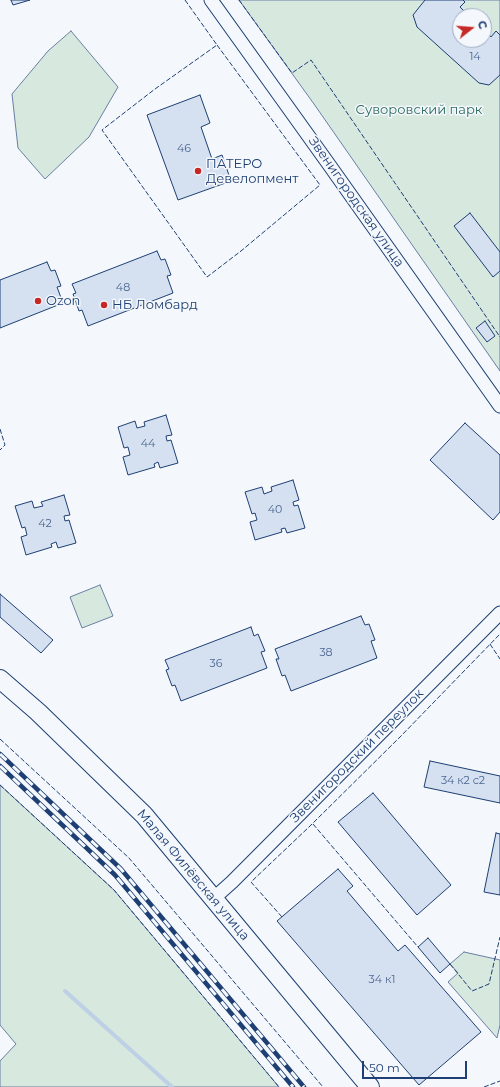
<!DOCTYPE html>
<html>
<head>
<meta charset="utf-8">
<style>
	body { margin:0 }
	#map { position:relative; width:500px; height:1087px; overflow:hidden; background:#f4f7fb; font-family:Montserrat,sans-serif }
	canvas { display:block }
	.north { position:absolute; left:452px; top:8px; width:40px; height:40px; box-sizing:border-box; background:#f4f7fb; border:1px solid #9eadc5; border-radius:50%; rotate:73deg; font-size:11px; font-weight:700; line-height:16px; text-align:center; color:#1d3f73 }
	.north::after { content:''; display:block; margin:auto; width:14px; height:18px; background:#c62828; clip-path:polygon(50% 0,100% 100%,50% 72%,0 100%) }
	.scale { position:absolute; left:362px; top:1061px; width:105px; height:18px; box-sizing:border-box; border:2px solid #1d3f73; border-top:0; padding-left:5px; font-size:12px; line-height:14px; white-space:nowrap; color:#1d3f73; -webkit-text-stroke:3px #f4f7fb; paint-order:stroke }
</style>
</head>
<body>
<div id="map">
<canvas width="500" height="1087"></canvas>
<div class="north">С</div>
<div class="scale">50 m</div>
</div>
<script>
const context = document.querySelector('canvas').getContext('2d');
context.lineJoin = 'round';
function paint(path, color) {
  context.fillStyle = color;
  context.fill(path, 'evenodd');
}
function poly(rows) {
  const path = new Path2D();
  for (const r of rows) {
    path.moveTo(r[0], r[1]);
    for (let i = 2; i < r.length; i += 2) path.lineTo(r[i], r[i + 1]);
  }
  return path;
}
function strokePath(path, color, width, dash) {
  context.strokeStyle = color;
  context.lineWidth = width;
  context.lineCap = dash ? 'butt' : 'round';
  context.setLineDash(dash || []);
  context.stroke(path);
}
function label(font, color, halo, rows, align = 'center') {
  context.font = font + ' Montserrat,sans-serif';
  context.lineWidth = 3;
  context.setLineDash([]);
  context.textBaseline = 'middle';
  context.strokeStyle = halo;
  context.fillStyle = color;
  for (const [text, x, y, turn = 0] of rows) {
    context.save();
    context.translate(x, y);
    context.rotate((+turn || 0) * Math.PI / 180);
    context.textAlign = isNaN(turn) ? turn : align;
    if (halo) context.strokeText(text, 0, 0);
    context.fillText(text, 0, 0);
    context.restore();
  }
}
const green = poly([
	[239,0,500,0,500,371,314,104,239,0],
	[460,16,484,16,484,40,460,40,460,16],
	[71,31,118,87,89,137,45,179,18,148,12,94,48,51,71,31],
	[100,585,113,616,82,628,70,597,100,585],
	[0,785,114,890,279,1087,0,1087,0,1061,16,1044,0,1025,0,785],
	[464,952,500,960,500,1025,497,1038,448,982,458,973,450,964,464,952]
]);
paint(green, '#d7e8df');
strokePath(green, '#687fa3', 1);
strokePath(poly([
	[65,991,172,1087]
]), '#bed0e5', 4);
const building = poly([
	[11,0,30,0,13,5,11,0],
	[425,0,463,0,465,2,460,7,469,16,460,16,460,40,484,40,484,30,491,37,496,31,500,35,500,75,489,85,479,83,417,27,413,15,425,0],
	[200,95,210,123,201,127,212,159,222,155,231,181,178,200,147,115,200,95],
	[470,213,500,252,500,271,493,277,454,226,470,213],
	[157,251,161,260,165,259,171,275,167,276,173,293,88,326,82,310,79,311,73,294,76,293,72,284,157,251],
	[47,262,51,271,55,270,61,286,57,287,63,303,0,328,0,280,47,262],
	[485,321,495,336,487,342,476,328,485,321],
	[166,415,172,435,166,436,167,441,171,440,178,463,160,468,158,462,154,464,155,467,128,475,123,457,130,455,128,447,124,448,118,427,135,421,137,428,145,426,144,422,166,415],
	[465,423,500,455,500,512,493,520,430,460,465,423],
	[293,480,299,500,293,502,294,506,298,505,305,528,287,533,285,528,281,529,282,532,255,540,250,522,257,520,255,513,252,514,245,492,262,487,264,494,272,491,271,487,293,480],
	[64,495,70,515,64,516,65,521,69,520,76,543,58,548,56,542,51,544,52,547,26,555,21,537,27,535,25,527,22,528,15,506,32,501,34,508,43,506,41,502,64,495],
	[0,594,53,640,41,653,0,617,0,594],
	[361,616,365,625,369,624,375,640,371,641,377,658,291,691,285,675,282,676,276,659,279,659,275,649,361,616],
	[251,627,254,636,258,634,265,651,261,652,267,668,181,701,175,685,172,686,166,670,169,669,165,660,251,627],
	[430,761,500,776,500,803,424,787,430,761],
	[373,793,451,885,417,915,338,822,373,793],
	[496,833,500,834,500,895,484,892,496,833],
	[338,869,353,886,347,891,398,951,405,945,481,1032,419,1085,277,921,338,869],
	[428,938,450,964,440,973,418,947,428,938]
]);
paint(building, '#d5e0f0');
strokePath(building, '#1d3f73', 1);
const street = poly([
	[211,0,330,166,500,406],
	[213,899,232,882,500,613]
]);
const secondary = poly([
	[0,679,38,712,144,815,370,1087]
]);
strokePath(street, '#1d3f73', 15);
strokePath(secondary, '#1d3f73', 20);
strokePath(street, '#f4f7fb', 13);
strokePath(secondary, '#f4f7fb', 18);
const rail = poly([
	[0,754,121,869,304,1087],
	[0,766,115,875,293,1087]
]);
strokePath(rail, '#1d3f73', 4.5);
strokePath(rail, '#f4f7fb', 3, [9]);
strokePath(poly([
	[185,0,217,45],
	[239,0,292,73,311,60,500,337],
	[217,45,320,185,241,251,207,277,102,130,155,89,217,45],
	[0,429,5,445,0,450],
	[490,644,500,659],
	[0,739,129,858,323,1087],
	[0,785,114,890,279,1087],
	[313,824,418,947],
	[282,917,251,882,309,827,401,736,500,634],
	[450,964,472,991,489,984,500,937],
	[484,1087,500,1081]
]), '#1d3f73', 1, [5, 2]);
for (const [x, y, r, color] of [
	[198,171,4,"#c62828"],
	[38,301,4,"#c62828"],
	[104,305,4,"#c62828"]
]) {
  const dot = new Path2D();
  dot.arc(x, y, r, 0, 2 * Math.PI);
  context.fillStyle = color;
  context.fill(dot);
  strokePath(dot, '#f4f7fb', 1.5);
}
label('11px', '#4b6792', null, [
	["14",475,57],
	["46",184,149],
	["48",123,288],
	["44",148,444],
	["40",275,510],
	["42",45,524],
	["38",326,653],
	["36",216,664],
	["34 к2 с2",463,781],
	["34 к1",382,980]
]);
label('13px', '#2c6c60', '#f4f7fb', [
	["Суворовский парк",419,110]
]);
label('13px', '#1d3f73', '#f4f7fb', [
	["ПАТЕРО",206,164],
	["Девелопмент",206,179],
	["Ozon",46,301],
	["НБ Ломбард",112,305]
], 'left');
label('13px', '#1d3f73', '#f4f7fb', [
	["Звенигородская улица",356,202,55],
	["Звенигородский переулок",357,756,-45],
	["Малая Филёвская улица",193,875,50]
]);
</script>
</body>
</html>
